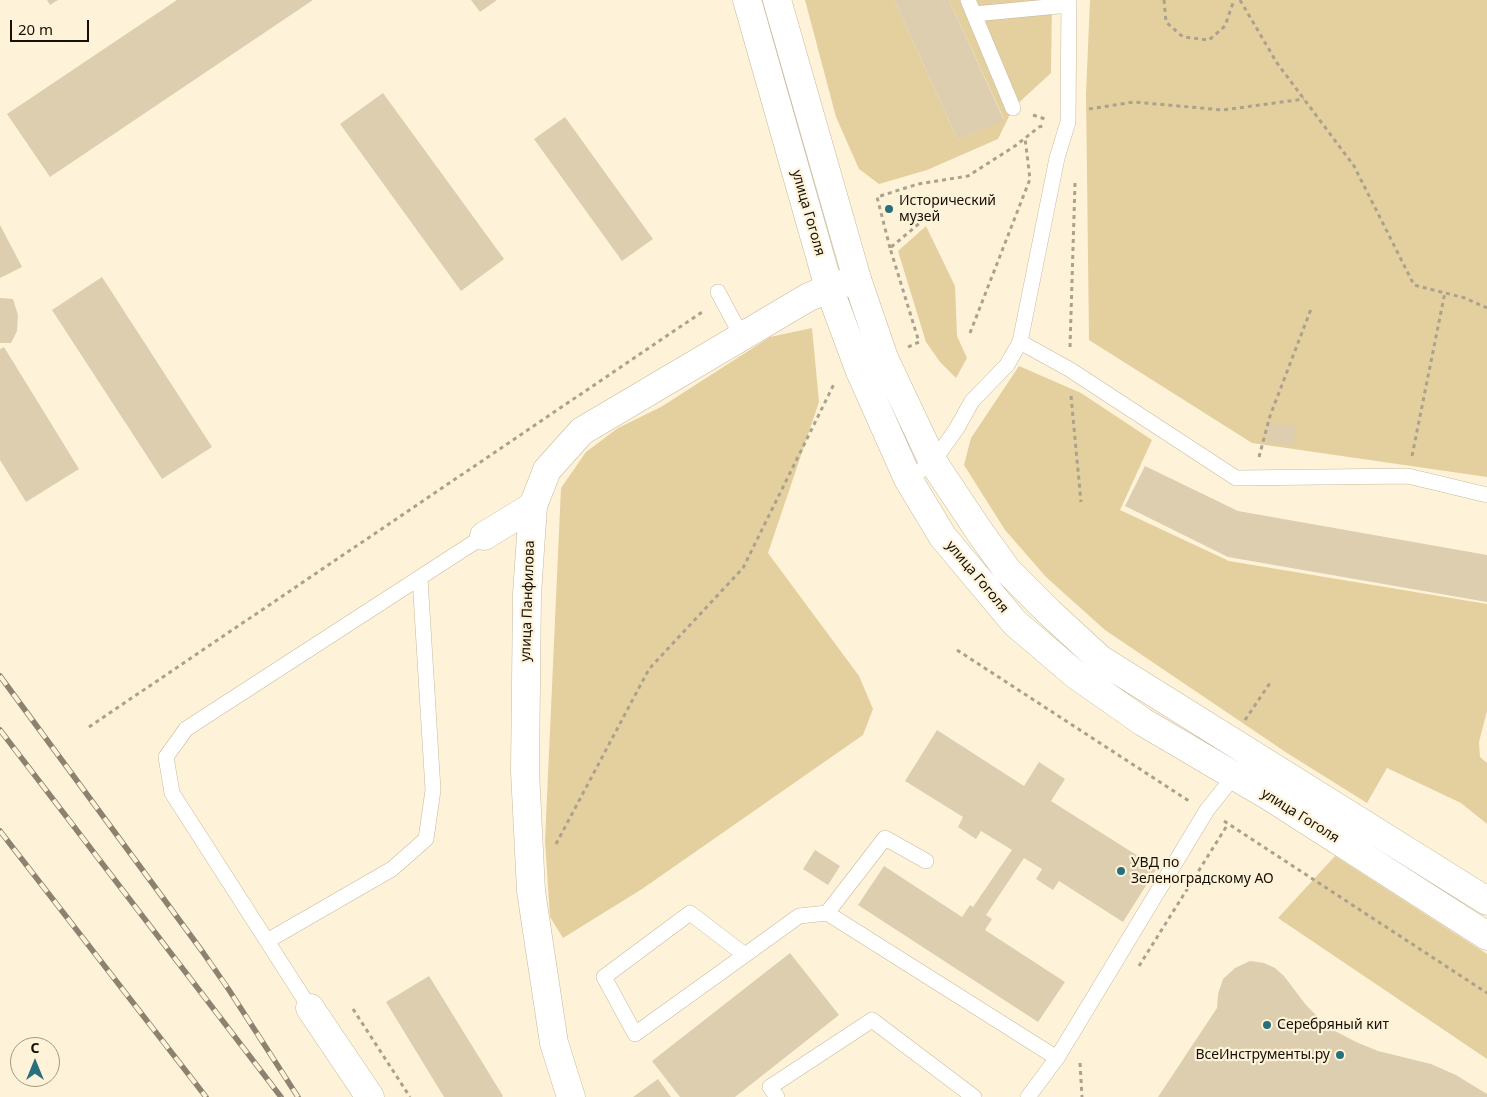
<!DOCTYPE html>
<html>
<head>
<meta charset="utf-8">
<style>
	body { margin:0 }
	#map { position:relative; width:1487px; height:1097px; overflow:hidden; background:#fef3d9; font-family:"Noto Sans",sans-serif }
	canvas { display:block }
	.north { position:absolute; left:10px; top:1037px; width:50px; height:50px; box-sizing:border-box; background:#fef3d9; border:1px solid #a19985; border-radius:50%; rotate:0deg; font-size:14px; font-weight:700; line-height:20px; text-align:center; color:#161106 }
	.north::after { content:''; display:block; margin:auto; width:18px; height:22px; background:#28707c; clip-path:polygon(50% 0,100% 100%,50% 72%,0 100%) }
	.scale { position:absolute; left:10px; top:20px; width:79px; height:22px; box-sizing:border-box; border:2px solid #161106; border-top:0; padding-left:6px; font-size:15px; line-height:18px; white-space:nowrap; color:#161106; -webkit-text-stroke:4px #fef3d9; paint-order:stroke }
</style>
</head>
<body>
<div id="map">
<canvas width="1487" height="1097"></canvas>
<div class="north">С</div>
<div class="scale">20 m</div>
</div>
<script>
const context = document.querySelector('canvas').getContext('2d');
context.lineJoin = 'round';
function paint(path, color) {
  context.fillStyle = color;
  context.fill(path, 'evenodd');
}
function poly(rows) {
  const path = new Path2D();
  for (const r of rows) {
    path.moveTo(r[0], r[1]);
    for (let i = 2; i < r.length; i += 2) path.lineTo(r[i], r[i + 1]);
  }
  return path;
}
function strokePath(path, color, width, dash) {
  context.strokeStyle = color;
  context.lineWidth = width;
  context.lineCap = dash ? 'butt' : 'round';
  context.setLineDash(dash || []);
  context.stroke(path);
}
function label(font, color, halo, rows, align = 'center') {
  context.font = font + ' "Noto Sans",sans-serif';
  context.lineWidth = 4.5;
  context.setLineDash([]);
  context.textBaseline = 'middle';
  context.strokeStyle = halo;
  context.fillStyle = color;
  for (const [text, x, y, turn = 0] of rows) {
    context.save();
    context.translate(x, y);
    context.rotate((+turn || 0) * Math.PI / 180);
    context.textAlign = isNaN(turn) ? turn : align;
    if (halo) context.strokeText(text, 0, 0);
    context.fillText(text, 0, 0);
    context.restore();
  }
}
paint(poly([
	[805,0,894,0,958,140,1004,119,949,0,1052,0,1051,73,1013,108,998,139,927,170,879,184,859,169,836,117],
	[1090,0,1487,0,1487,477,1252,443,1089,340,1086,94],
	[926,226,955,286,957,336,967,358,956,378,940,362,926,342,898,251],
	[812,328,819,402,768,553,859,676,873,709,863,735,642,889,563,938,550,917,545,841,561,488,586,452,618,428,661,407,770,337],
	[1019,366,1081,393,1152,440,1120,510,1229,561,1487,604,1487,711,1479,742,1480,757,1487,763,1487,824,1461,803,1387,768,1367,803,1287,753,1105,630,1046,577,1005,530,964,465,971,438],
	[1335,856,1487,954,1487,1059,1278,918]
]), '#e4cf9f');
paint(poly([
	[47,0,58,0,50,5],
	[177,0,313,0,50,177,7,114],
	[471,0,497,0,480,12],
	[894,0,949,0,1004,120,958,140],
	[383,93,504,259,461,291,340,124],
	[565,117,653,239,622,261,534,139],
	[0,225,22,267,0,278],
	[102,277,212,447,162,479,52,310],
	[0,298,13,299,18,315,17,331,11,343,0,343],
	[4,347,79,469,26,502,0,460,0,349],
	[1269,423,1296,427,1293,446,1266,442],
	[1145,466,1238,511,1487,555,1487,602,1228,557,1125,506],
	[937,730,1024,786,1039,762,1065,779,1051,801,1157,868,1123,922,1059,881,1053,890,1036,879,1042,869,1024,858,986,915,992,919,985,930,1065,982,1038,1022,858,905,884,866,962,917,970,905,973,907,1012,850,981,831,976,839,958,827,963,817,905,781],
	[815,850,840,866,828,885,803,869],
	[790,953,839,1015,735,1097,680,1097,652,1061],
	[1250,961,1264,963,1275,968,1284,976,1306,1005,1319,1018,1335,1031,1356,1042,1378,1051,1431,1064,1456,1075,1487,1094,1487,1097,1158,1097,1217,1008,1218,994,1223,979,1235,968],
	[429,976,503,1096,502,1097,444,1097,386,1002],
	[658,1079,671,1097,633,1097]
]), '#dcceaf');
const service = poly([
	[968,0,1013,108],
	[974,14,1069,5],
	[718,292,742,337],
	[1020,342,1069,369,1236,478,1408,476,1487,495],
	[908,479,933,462,957,428,972,401,1007,365,1020,342,1057,158,1068,122,1069,0],
	[827,913,885,838,926,861],
	[267,941,392,869,426,839,433,790,420,578],
	[745,955,690,913,604,977,635,1034,745,955,799,916,827,913,1057,1058],
	[310,1008,172,793,166,757,186,729,484,536],
	[777,1097,770,1087,872,1020,974,1097],
	[1028,1097,1057,1058,1207,810,1235,775]
]);
const minor = poly([
	[484,536,533,506],
	[310,1008,370,1097],
	[571,1097,554,1043,531,891,525,771,527,594,533,506,547,470,582,431,807,298,829,288,857,279]
]);
const tertiary = poly([
	[747,0,829,288,859,369,908,479,943,537,1015,623,1076,675,1143,722,1272,798,1487,936],
	[777,0,857,279,884,358,933,462,979,531,1007,570,1050,613,1100,659,1487,901]
]);
strokePath(service, '#c7b99b', 16);
strokePath(minor, '#c7b99b', 29);
strokePath(tertiary, '#c7b99b', 29);
strokePath(poly([
	[1164,0,1166,22,1183,37,1209,40,1225,26,1234,0],
	[1240,0,1277,63,1354,166,1414,285,1465,298,1487,308],
	[1089,109,1134,102,1223,110,1304,99],
	[1033,115,1048,120],
	[890,248,877,197,918,184,968,176,1015,146,1039,127,1046,125],
	[970,333,1030,179,1025,138],
	[908,347,919,342,890,248,927,217],
	[1070,347,1075,183],
	[1071,396,1081,502],
	[1412,456,1445,292],
	[1259,457,1270,416,1311,309],
	[957,650,1189,801],
	[1245,720,1270,683],
	[89,727,705,310],
	[1224,821,1487,993],
	[556,844,649,669,743,568,835,382],
	[1139,966,1228,824],
	[353,1009,410,1097],
	[1080,1063,1082,1097]
]), '#aba28e', 3, [4, 4]);
strokePath(service, '#fff', 15);
strokePath(minor, '#fff', 28);
strokePath(tertiary, '#fff', 28);
const rail = poly([
	[0,676,202,951,229,990,298,1097],
	[0,730,281,1097],
	[0,831,206,1097]
]);
strokePath(rail, '#8b8370', 5.5);
strokePath(rail, '#fef3d9', 4, [11]);
for (const [x, y, r, color] of [
	[889,209,5,"#28707c"],
	[1121,871,5,"#28707c"],
	[1267,1025,5,"#28707c"],
	[1340,1055,5,"#28707c"]
]) {
  const dot = new Path2D();
  dot.arc(x, y, r, 0, 2 * Math.PI);
  context.fillStyle = color;
  context.fill(dot);
  strokePath(dot, '#fef3d9', 2);
}
label('14px', '#161106', '#fef3d9', [
	["Исторический",899,201],
	["музей",899,217],
	["УВД по",1131,863],
	["Зеленоградскому АО",1131,879],
	["Серебряный кит",1277,1025],
	["ВсеИнструменты.ру",1330,1055,"right"]
], 'left');
label('14px', '#161106', '#fef3d9', [
	["улица Гоголя",808,213,74],
	["улица Гоголя",977,577,50],
	["улица Панфилова",528,601,-88],
	["улица Гоголя",1300,816,32]
]);
</script>
</body>
</html>
